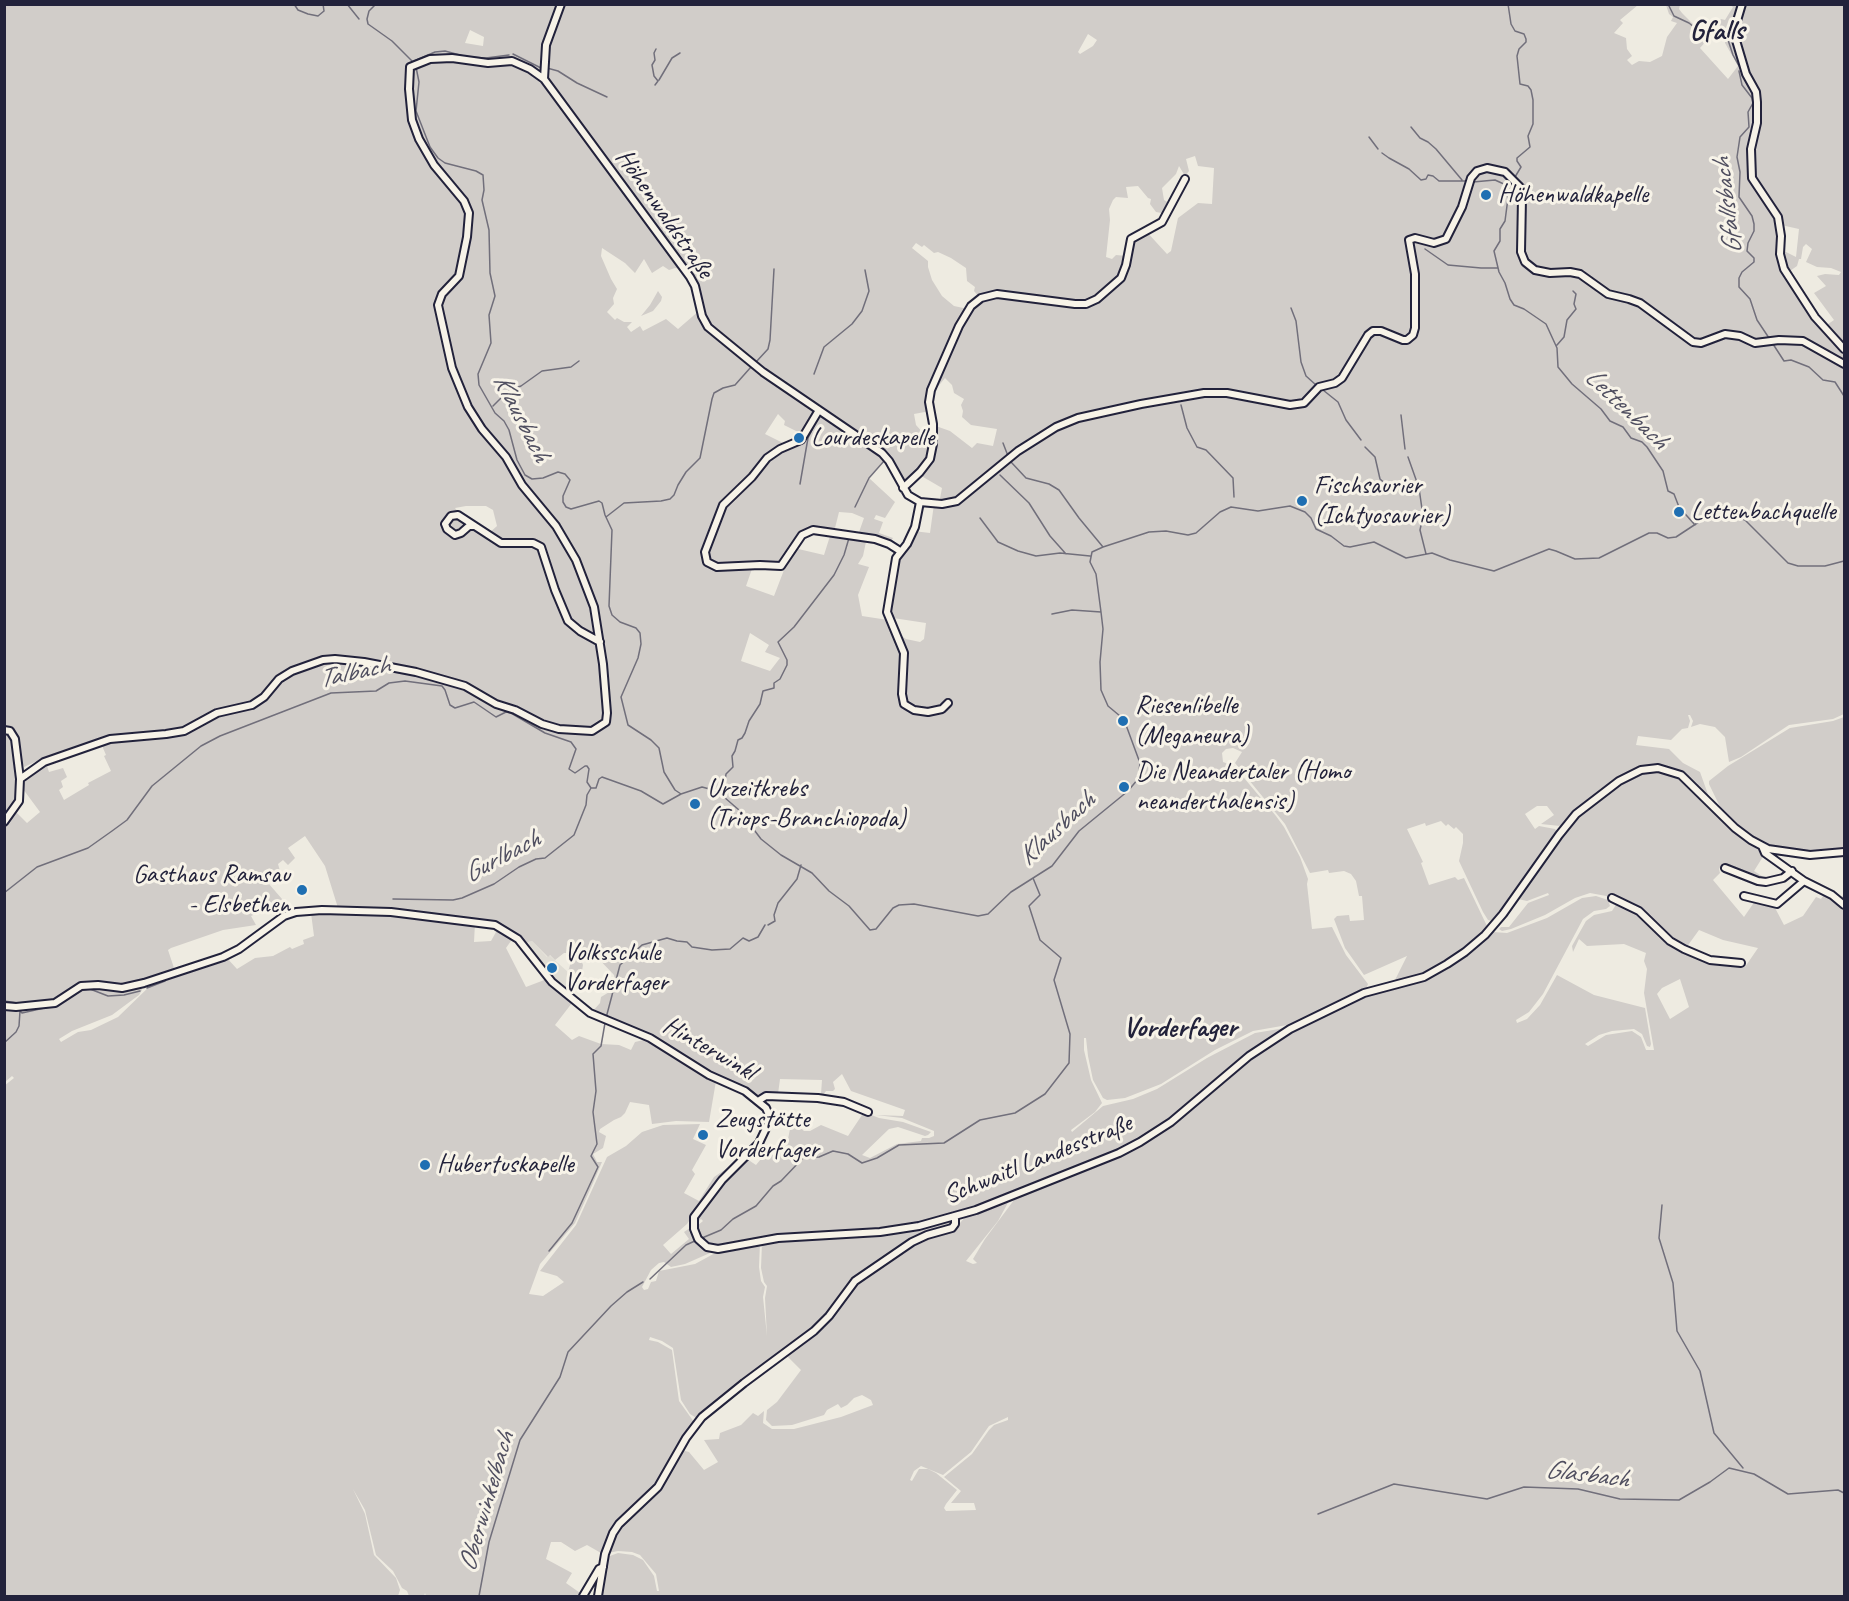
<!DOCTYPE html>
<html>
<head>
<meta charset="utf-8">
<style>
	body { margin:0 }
	#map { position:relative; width:1849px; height:1601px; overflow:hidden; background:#eeebe1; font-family:Caveat,sans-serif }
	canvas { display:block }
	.frame { position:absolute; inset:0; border:6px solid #22223b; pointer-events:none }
</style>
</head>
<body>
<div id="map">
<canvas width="1849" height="1601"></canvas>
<div class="frame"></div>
</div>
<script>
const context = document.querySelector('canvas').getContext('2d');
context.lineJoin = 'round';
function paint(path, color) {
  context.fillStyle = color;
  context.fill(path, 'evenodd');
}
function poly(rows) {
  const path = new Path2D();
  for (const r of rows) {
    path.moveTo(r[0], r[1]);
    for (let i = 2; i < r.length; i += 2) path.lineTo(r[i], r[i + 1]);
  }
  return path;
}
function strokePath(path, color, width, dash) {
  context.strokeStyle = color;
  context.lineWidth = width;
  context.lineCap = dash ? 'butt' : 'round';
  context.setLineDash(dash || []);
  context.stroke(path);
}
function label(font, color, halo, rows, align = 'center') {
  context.font = font + ' Caveat,sans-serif';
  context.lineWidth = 6;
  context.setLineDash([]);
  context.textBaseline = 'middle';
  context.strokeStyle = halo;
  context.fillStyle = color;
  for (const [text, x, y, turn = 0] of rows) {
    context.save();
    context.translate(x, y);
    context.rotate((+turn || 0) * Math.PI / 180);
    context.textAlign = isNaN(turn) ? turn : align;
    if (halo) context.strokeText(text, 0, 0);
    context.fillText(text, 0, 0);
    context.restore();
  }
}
paint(poly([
	[532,941,547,957,549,955,578,981,567,995,522,943]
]), '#dfdcd4');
paint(poly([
	[4,5,1638,5,1620,20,1623,23,1614,33,1626,38,1627,49,1632,56,1627,60,1632,65,1639,61,1650,62,1662,56,1667,37,1677,23,1671,21,1673,17,1669,14,1666,5,1680,5,1679,9,1682,13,1695,26,1706,29,1721,19,1725,20,1733,7,1730,5,1844,5,1844,714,1833,719,1789,725,1741,757,1729,762,1725,737,1715,727,1700,724,1691,727,1693,721,1690,715,1688,715,1690,721,1688,728,1682,729,1671,740,1638,736,1636,745,1669,749,1683,763,1700,772,1710,800,1683,773,1669,768,1653,766,1640,768,1621,776,1595,795,1560,826,1541,824,1554,815,1547,806,1537,806,1525,814,1535,829,1539,826,1555,829,1557,832,1514,896,1492,921,1488,920,1483,912,1459,861,1463,843,1463,834,1456,827,1454,829,1448,824,1446,826,1441,821,1426,826,1425,823,1407,829,1423,862,1421,863,1429,885,1455,877,1458,880,1464,878,1487,926,1470,945,1446,962,1419,975,1399,981,1395,980,1407,956,1364,975,1345,948,1334,919,1337,916,1349,915,1350,921,1364,920,1362,896,1359,896,1356,881,1351,874,1344,871,1329,873,1328,870,1310,873,1285,824,1235,763,1242,752,1233,748,1226,749,1222,753,1223,762,1234,766,1276,816,1284,827,1300,857,1308,879,1307,884,1312,929,1332,927,1346,955,1368,984,1366,989,1293,1024,1253,1031,1215,1050,1161,1084,1125,1098,1107,1100,1103,1098,1093,1080,1088,1056,1086,1038,1084,1038,1084,1050,1091,1080,1102,1103,1095,1112,1071,1130,1072,1132,1103,1106,1133,1099,1157,1089,1207,1058,1255,1033,1285,1028,1251,1051,1171,1118,1139,1140,1118,1151,1011,1194,955,1214,905,1227,777,1235,718,1246,708,1245,701,1239,697,1232,697,1226,703,1221,701,1219,696,1223,702,1208,721,1184,747,1159,756,1165,765,1154,771,1155,779,1151,788,1139,790,1129,799,1126,804,1131,810,1131,821,1125,848,1136,864,1112,879,1118,903,1122,931,1132,928,1135,925,1136,898,1127,889,1129,862,1155,870,1158,897,1144,921,1141,922,1138,929,1138,934,1136,934,1131,902,1118,876,1115,903,1116,905,1110,851,1091,842,1074,833,1082,835,1089,833,1091,826,1091,823,1095,821,1094,822,1080,780,1079,778,1094,763,1094,760,1097,743,1086,709,1073,658,1040,634,1028,597,1015,592,1012,600,1003,601,997,611,991,616,984,614,975,595,955,580,957,583,965,580,983,568,972,572,958,569,953,564,953,555,960,550,955,548,957,532,941,524,943,514,933,489,920,420,912,338,908,325,866,305,836,288,848,295,858,288,865,283,860,278,864,280,871,269,884,282,899,279,904,251,916,256,925,223,930,171,948,168,950,175,971,123,986,98,981,82,983,76,986,62,997,64,999,78,989,87,986,124,989,138,986,141,987,142,990,139,995,112,1015,72,1031,59,1039,61,1042,78,1032,91,1030,118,1017,153,983,226,957,237,969,255,958,273,956,290,947,292,949,304,944,303,940,314,936,311,913,413,915,475,923,474,942,491,941,496,932,505,931,513,938,506,948,526,987,547,979,572,1003,555,1025,572,1040,579,1036,601,1044,619,1045,631,1050,635,1042,648,1039,682,1058,716,1081,709,1122,676,1121,652,1124,649,1105,630,1102,625,1113,621,1117,614,1120,600,1129,599,1132,606,1136,603,1148,593,1154,597,1162,602,1162,593,1183,575,1223,540,1264,529,1294,543,1296,564,1282,557,1276,540,1271,576,1225,607,1157,626,1146,642,1132,663,1125,700,1124,693,1139,706,1145,692,1170,695,1174,684,1193,699,1201,714,1177,735,1163,708,1192,687,1224,663,1245,671,1254,689,1239,684,1232,690,1228,697,1242,710,1253,685,1264,671,1267,664,1262,659,1263,651,1270,642,1287,644,1290,648,1289,651,1282,656,1281,659,1271,695,1264,717,1252,760,1243,759,1267,761,1281,765,1287,763,1297,767,1336,765,1298,767,1286,764,1282,761,1268,762,1243,895,1233,946,1221,950,1222,951,1225,906,1244,854,1280,819,1325,733,1389,698,1419,690,1414,681,1400,673,1348,662,1341,650,1337,649,1340,658,1342,672,1350,679,1401,694,1422,693,1424,656,1486,615,1525,604,1551,601,1553,587,1545,575,1551,561,1542,551,1542,546,1559,572,1573,566,1583,583,1595,582,1596,426,1596,425,1593,424,1596,409,1596,407,1591,402,1588,393,1571,376,1555,365,1510,353,1489,365,1514,374,1555,396,1578,400,1590,398,1596,5,1596,4,1086,14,1078,12,1076,5,1082,4,824,15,811,27,823,40,812,23,789,24,784,29,775,46,763,49,772,63,768,67,777,61,781,63,787,59,790,64,800,89,785,88,783,111,771,104,756,106,755,103,748,103,742,120,738,156,736,182,732,218,714,250,707,264,699,278,683,291,674,327,661,368,664,419,674,441,682,442,679,419,670,388,665,336,657,320,659,300,666,277,677,264,695,256,701,243,707,217,712,181,730,119,736,50,755,24,767,19,752,16,753,19,793,17,801,5,820],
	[470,30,484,37,483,46,465,43],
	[1088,34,1097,40,1093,46,1080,54,1078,52],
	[1725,36,1725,43,1738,66,1728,79,1700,48,1708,39],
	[409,97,411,97,415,124,430,160,412,124],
	[1195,156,1198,166,1214,168,1212,204,1198,203,1178,218,1171,251,1167,254,1145,230,1131,239,1127,256,1116,255,1112,259,1106,257,1110,220,1109,209,1113,200,1116,197,1128,198,1126,187,1138,186,1148,198,1151,199,1150,204,1156,212,1167,214,1172,205,1164,200,1162,188,1176,174,1179,166,1185,176,1189,171,1186,159],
	[1781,225,1799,229,1796,257,1780,249],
	[916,243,922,247,924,245,934,253,938,252,951,258,966,268,967,281,975,287,974,291,980,298,968,309,954,306,942,296,932,280,928,267,928,261,912,248],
	[1806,244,1812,249,1806,262,1817,267,1831,268,1841,272,1839,275,1825,274,1817,276,1826,286,1814,293,1834,320,1824,327,1815,317,1787,273,1797,266,1799,259,1801,259,1803,247],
	[602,248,625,263,635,273,644,259,652,273,663,266,669,270,675,268,684,269,695,286,700,310,678,329,666,319,643,331,640,326,631,332,627,327,632,322,624,322,617,318,615,320,607,312,614,304,613,298,617,289,611,279,601,256],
	[945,378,952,385,954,393,964,399,961,405,963,411,962,417,971,425,997,429,993,446,977,443,972,448,950,431,933,425,932,443,916,425,914,414,930,411,929,401,931,388,936,389],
	[778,414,785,421,784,425,804,435,801,440,789,446,765,434],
	[886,458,903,488,918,474,942,488,939,504,934,504,930,533,913,531,907,544,897,556,887,607,890,619,888,620,862,616,858,595,869,567,858,564,863,556,867,537,889,544,893,538,879,533,883,522,874,519,876,515,885,518,895,502,869,478],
	[466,506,486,506,493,510,497,526,488,534,500,542,508,543,532,542,542,547,548,560,557,591,569,619,575,626,601,641,608,708,606,713,599,643,575,629,565,618,549,580,541,551,535,545,502,545,474,528,470,527,461,534,452,536,444,528,446,519,458,512,455,508],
	[839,512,852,513,864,518,858,535,834,532],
	[813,530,833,532,830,536,824,555,794,548,802,535],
	[775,561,778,566,783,565,784,570,774,596,746,586,753,566,756,562],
	[893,618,926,623,924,639,920,642,906,639,897,633,890,619],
	[750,633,769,645,765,652,780,658,770,671,741,661],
	[658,291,662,297,661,301,653,311,641,316,650,305],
	[456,516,470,524,457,533,447,527,448,521],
	[1844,717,1844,849,1810,852,1769,847,1752,838,1723,813,1709,784,1709,781,1728,766,1790,728,1833,721],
	[1653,771,1680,777,1717,815,1764,855,1754,871,1768,880,1758,880,1722,864,1719,869,1720,873,1713,880,1744,917,1755,901,1774,906,1784,925,1803,916,1816,897,1821,899,1825,893,1840,899,1844,894,1844,1596,601,1596,607,1557,618,1553,633,1555,643,1560,654,1576,657,1591,659,1591,656,1574,640,1555,632,1552,618,1551,608,1553,618,1528,657,1491,681,1450,689,1452,704,1470,718,1462,704,1440,719,1439,720,1433,741,1425,753,1413,758,1416,764,1411,763,1423,772,1429,794,1429,841,1417,873,1405,871,1400,862,1395,854,1398,847,1405,841,1408,838,1404,827,1410,824,1415,792,1425,772,1426,766,1420,767,1410,777,1402,801,1370,786,1355,816,1332,853,1286,913,1244,931,1236,952,1232,967,1215,1010,1199,998,1221,966,1261,973,1264,977,1263,973,1259,985,1239,1017,1196,1120,1156,1172,1124,1241,1066,1291,1031,1364,995,1428,978,1467,953,1469,954,1493,932,1507,933,1547,918,1582,898,1596,896,1608,900,1610,906,1606,909,1594,911,1583,919,1543,994,1529,1012,1516,1020,1517,1023,1527,1019,1540,1005,1557,975,1594,995,1645,1008,1651,1044,1650,1047,1647,1046,1642,1034,1634,1029,1612,1031,1599,1035,1585,1044,1588,1046,1606,1035,1632,1031,1641,1037,1646,1050,1654,1050,1644,993,1647,969,1644,961,1646,953,1624,944,1587,946,1579,939,1573,952,1572,946,1586,921,1594,915,1612,911,1617,903,1630,907,1679,948,1745,967,1758,948,1723,940,1699,930,1686,948,1669,938,1643,913,1617,898,1590,893,1575,898,1545,915,1511,929,1502,931,1499,929,1501,927,1509,927,1528,903,1549,895,1548,893,1527,901,1518,899,1561,836,1578,816,1628,778,1642,772],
	[1680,979,1689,1007,1670,1019,1657,994,1662,988],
	[1008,1417,1008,1420,994,1425,989,1430,972,1454,944,1477,961,1491,951,1503,974,1503,976,1510,946,1511,944,1508,946,1504,957,1490,936,1473,928,1469,919,1469,912,1481,910,1480,914,1471,921,1466,943,1475,971,1452,989,1426]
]), '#d1cdc9');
strokePath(poly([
	[294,4,298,10,308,14,318,16,324,11,323,4],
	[347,4,359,19],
	[376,4,369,11,367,19,368,24,392,41,414,63],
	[1508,4,1511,24,1515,31,1524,34,1526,39,1526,42,1519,49,1517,56,1520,84,1528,86,1531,90,1533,100,1533,124,1528,136,1530,147,1517,158,1517,161,1521,167,1515,177],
	[1668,4,1674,16,1689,23,1705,36,1726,34,1733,55,1739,66],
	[513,54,541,68],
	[414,61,435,52,445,51,467,57,486,58,509,55],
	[416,67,419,82,416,111,430,147,438,158,445,163,476,171,483,175,484,190,482,200,489,230,490,273,495,296,489,315,491,343,478,374,479,385,495,413,504,421,509,430,517,460,525,475,532,479,543,478,558,472,565,474,570,480,563,496,563,502,566,507,571,509,599,501,602,503,605,515,612,530,609,606,612,615,620,622,636,628,640,633,641,644,638,658,621,697,628,725,651,740,659,748,664,772,675,790,681,794,702,787,717,791,739,810,761,839,781,855,812,873,829,891,849,906,870,930,876,929,893,908,899,905,914,904,978,916,988,914,1011,892,1052,866,1079,831,1128,791,1138,779,1140,763,1126,725,1120,716,1108,706,1101,690,1100,662,1103,629,1101,612,1096,574,1090,562,1092,552,1103,547,1149,532,1166,531,1188,535,1196,533,1220,512,1231,507,1258,511,1290,506,1305,512,1311,518,1316,529,1331,536,1344,546,1350,547,1374,542,1406,558,1432,553,1450,560,1494,571,1549,549,1556,551,1575,559,1599,558,1649,533,1657,533,1668,538,1676,537,1711,514,1722,512,1745,520,1788,563,1798,566,1825,566,1844,561],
	[547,68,558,71,577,83,607,97],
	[1739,71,1742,85,1752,98,1753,103,1748,112,1749,127,1740,137,1737,157,1740,172,1739,197,1752,216,1754,224,1754,231,1748,243,1747,251,1754,258,1754,262,1742,272,1739,278,1739,287,1750,299,1757,320,1769,338],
	[659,80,672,58,680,53],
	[655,85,658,81,654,76,652,65,655,60,654,53,656,49],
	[1411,127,1420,138,1428,142,1436,149,1462,180],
	[1369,137,1378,149],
	[1382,153,1389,158,1409,169,1421,180,1426,179,1428,175,1433,176,1439,181,1469,181],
	[1512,180,1506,191,1508,198,1505,221,1500,229,1500,241,1494,251,1499,272,1505,283,1510,299,1514,305,1524,309,1546,324,1557,348,1558,367,1572,384,1601,409,1610,421,1623,427,1631,438,1642,442,1647,447,1663,471,1668,491,1674,494,1679,507,1695,525],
	[1473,182,1495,180,1506,185],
	[1425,249,1448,265,1481,268,1498,268],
	[1291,308,1296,321,1301,362,1306,376,1316,385],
	[1773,344,1784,361,1791,360,1809,367,1823,380,1835,382,1844,396],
	[1557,345,1564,337,1567,320,1576,309,1574,304,1576,294,1573,291],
	[756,362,768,349,770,340,774,269],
	[814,374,824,347,852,324,862,311,869,291,865,270],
	[1323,390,1338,402,1346,420,1361,440],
	[1181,405,1187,428,1197,447,1206,450,1233,478,1234,497],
	[493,406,508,391,521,386,542,371,571,367,579,361],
	[1401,415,1405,449],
	[1003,443,1008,456],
	[1365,447,1375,457,1380,479,1387,485,1417,491],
	[1408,457,1419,488,1423,516,1420,530,1426,554],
	[1011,462,1026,478,1049,484,1059,490,1079,518,1103,547],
	[1000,475,1029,503,1050,536,1066,554],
	[800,484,808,438,819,416],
	[855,507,869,478,884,461],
	[606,517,624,503,661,501,670,499,674,495,678,485,686,472,700,458,712,399,714,393,723,388,735,385,751,367],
	[980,518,998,542,1018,551,1036,556,1060,553,1090,556],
	[1052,614,1072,610,1101,612],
	[723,795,726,774,733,767,732,756,735,751,738,740,742,738,745,733,749,721,760,704,763,691,774,688,774,683,780,679,787,665,787,660,778,642,794,627,834,575,844,555,849,538],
	[4,893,37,867,88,848,112,831,127,820,152,786,201,746,220,736,331,693,376,691,389,683,405,681,442,686,445,690,450,705,455,708,474,702,496,717,506,712,511,713,545,733,571,742,576,749,569,769,575,773,585,766,587,766,589,769,587,782,591,788,596,788,599,779,602,777,641,791,663,804,681,794],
	[393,899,453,900,462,898,494,884,519,867,536,859,545,858,574,835,586,805,587,795,591,788],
	[768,925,775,921,774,915,778,903,797,879,801,865],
	[147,988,165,981],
	[80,990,90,989,108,996,124,995,140,991],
	[4,1001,18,1003],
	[57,1005,69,998],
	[19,1010,22,1013,53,1006],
	[606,1018,620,965,642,945,667,938,677,941,687,942,692,947,712,950,730,949,743,938,749,941,758,937,765,925],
	[4,1043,16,1032,19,1026,20,1011],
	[1662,1205,1659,1238,1673,1283,1677,1331,1700,1371,1714,1433,1743,1468],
	[702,1238,721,1230,733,1219,756,1206,773,1186,781,1181,803,1158,819,1157,833,1151,848,1154,862,1163,877,1158,899,1145,944,1143,980,1120,1015,1113,1045,1094,1069,1063,1070,1034,1054,980,1061,958,1040,940,1029,906,1040,895,1033,878],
	[549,1251,572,1223,598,1167,591,1156,597,1144,593,1112,596,1091,593,1054,601,1046,605,1023],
	[650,1279,686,1245,697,1240],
	[1318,1514,1394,1484,1487,1499,1524,1487,1578,1489,1620,1499,1679,1500,1710,1482,1729,1468,1754,1474,1788,1494,1838,1490,1844,1493],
	[479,1596,489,1542,520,1440,560,1377,568,1352,611,1306,627,1292,643,1282]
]), '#716f7b', 1.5);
const minor = poly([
	[1742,4,1736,24,1735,37,1746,74,1756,92,1757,102,1757,123,1751,149,1752,178,1778,217,1781,236,1780,254,1784,269,1815,317,1844,349],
	[544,79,546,45,561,4],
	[819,410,801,440,780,449,767,458,752,477,723,505,705,552,707,562,717,567,760,565,781,566,802,535,813,530,875,539,889,544,900,551],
	[903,488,920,472,930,459,933,444,933,424,929,402,931,390,959,326,971,306,981,298,997,294,1075,304,1086,304,1097,299,1121,278,1126,265,1131,239,1162,222,1185,179],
	[920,502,915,527,907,544,896,558,887,612,904,653,902,694,904,704,914,710,928,712,942,709,948,703],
	[474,526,469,526,461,533,455,535,447,529,445,524,451,516,458,515,501,543,533,543,541,547,555,590,568,621,580,631,600,642],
	[4,730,10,731,15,739,20,779],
	[4,822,19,801,20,779,44,762,110,739,166,734,184,731,217,713,252,705,264,697,279,679,292,671,323,660,335,659,364,662,416,672,465,686,496,704,515,710,542,724,559,729,592,731,606,722,607,713,603,664,594,607,576,560,556,526,522,485,506,457,482,429,468,407,452,368,438,305,442,294,459,276,467,237,469,213,464,201,434,165,419,139,412,120,409,89,410,67,430,59,452,58,488,63,512,61,530,69,544,79,690,277,695,286,702,316,708,327,763,372,882,453,889,461,908,495,920,502,942,504,957,501,1018,451,1056,427,1078,418,1141,404,1204,393,1227,393,1290,405,1304,403,1319,387,1335,383,1342,378,1368,335,1373,331,1381,331,1403,340,1407,340,1413,335,1415,328,1415,274,1409,240,1415,238,1434,243,1446,239,1462,207,1471,178,1477,171,1487,168,1505,172,1520,187,1522,198,1521,252,1525,262,1535,270,1550,273,1570,272,1580,274,1608,294,1629,299,1640,303,1693,342,1701,343,1725,334,1740,336,1755,343,1779,340,1803,341,1844,364],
	[1762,846,1765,853,1804,881,1832,895,1844,905],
	[1725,868,1758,881,1766,882,1783,878,1792,871],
	[1744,896,1777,904,1804,881],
	[1612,898,1639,911,1670,941,1684,949,1710,960,1741,963],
	[4,1006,16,1007,55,1003,81,986,98,985,122,988,144,983,223,957,239,949,284,916,296,912,322,910,391,912,495,925,518,939,552,982,590,1013,650,1038,709,1075,745,1091,766,1108,769,1115,769,1122,759,1143,722,1180,694,1217,694,1229,698,1239,707,1247,718,1249,778,1238,880,1232,919,1226,976,1210,1119,1153,1140,1142,1171,1122,1249,1056,1290,1029,1364,993,1424,977,1447,964,1465,952,1485,935,1503,914,1559,835,1576,814,1619,781,1641,770,1658,768,1681,775,1735,828,1751,840,1768,849,1810,855,1844,852],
	[758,1101,766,1096,818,1098,844,1102,868,1112],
	[583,1596,599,1569,603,1567],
	[598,1596,605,1554,613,1533,619,1524,658,1487,686,1438,702,1417,744,1383,814,1331,829,1316,855,1281,912,1242,927,1235,952,1228,955,1224,955,1216]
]);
strokePath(minor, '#22223b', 10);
strokePath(minor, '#f7f3e8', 6);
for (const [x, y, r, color] of [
	[1486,195,6,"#1f6fb2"],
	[799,438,6,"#1f6fb2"],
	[1302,501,6,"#1f6fb2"],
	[1679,512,6,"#1f6fb2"],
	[1123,721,6,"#1f6fb2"],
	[1124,787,6,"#1f6fb2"],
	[695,804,6,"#1f6fb2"],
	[302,890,6,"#1f6fb2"],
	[552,968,6,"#1f6fb2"],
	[703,1135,6,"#1f6fb2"],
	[425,1165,6,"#1f6fb2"]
]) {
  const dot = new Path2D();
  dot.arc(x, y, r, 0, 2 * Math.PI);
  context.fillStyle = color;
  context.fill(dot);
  strokePath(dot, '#f7f3e8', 2);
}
label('26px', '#22223b', '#f7f3e8', [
	["Höhenwaldkapelle",1498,195],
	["Lourdeskapelle",811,438],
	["Fischsaurier",1314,486],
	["(Ichtyosaurier)",1314,516],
	["Lettenbachquelle",1691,512],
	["Riesenlibelle",1135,706],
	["(Meganeura)",1135,736],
	["Die Neandertaler (Homo",1136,772],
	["neanderthalensis)",1136,802],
	["Urzeitkrebs",707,789],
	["(Triops-Branchiopoda)",707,819],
	["Gasthaus Ramsau",290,875,"right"],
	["- Elsbethen",290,905,"right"],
	["Volksschule",564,953],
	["Vorderfager",564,983],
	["Zeugstätte",715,1120],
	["Vorderfager",715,1150],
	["Hubertuskapelle",437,1165]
], 'left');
label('26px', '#22223b', '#f7f3e8', [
	["Höhenwaldstraße",664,214,55],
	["Hinterwinkl",709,1049,30],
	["Schwaitl Landesstraße",1038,1160,-22]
]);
label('italic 27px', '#504f60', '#f7f3e8', [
	["Gfallsbach",1728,206,-97],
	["Lettenbach",1626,409,44],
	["Klausbach",521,418,63],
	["Talbach",354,673,-12],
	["Klausbach",1057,829,-43],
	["Gurlbach",502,857,-28],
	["Glasbach",1587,1475,7],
	["Oberwinkelbach",487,1502,-74]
]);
label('bold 28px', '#22223b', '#f7f3e8', [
	["Gfalls",1717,32],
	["Vorderfager",1180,1029]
]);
</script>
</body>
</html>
